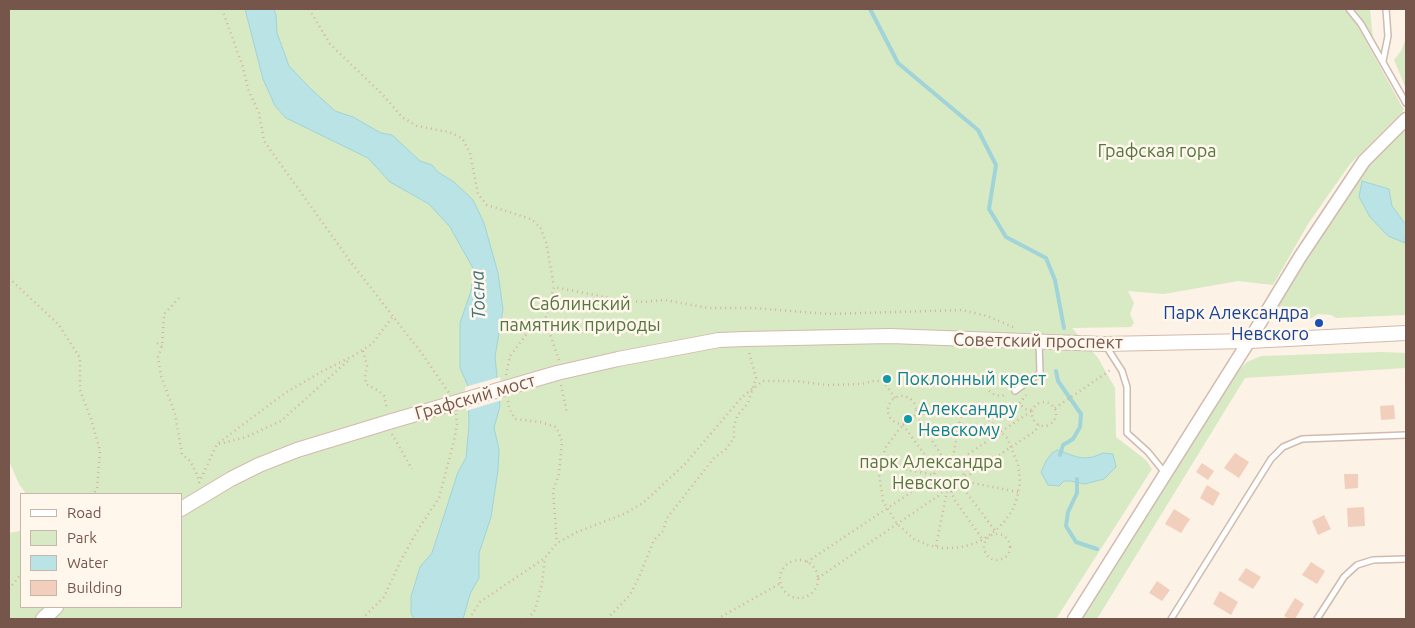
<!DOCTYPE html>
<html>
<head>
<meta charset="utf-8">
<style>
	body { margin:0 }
	#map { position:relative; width:1415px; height:628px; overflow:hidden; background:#fcf2e6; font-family:Ubuntu,sans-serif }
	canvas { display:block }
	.frame { position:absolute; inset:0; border:10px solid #76564a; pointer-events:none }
	.legend { position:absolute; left:20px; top:493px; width:162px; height:115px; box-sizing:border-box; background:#fff6ec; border:1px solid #c8b6ab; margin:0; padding:6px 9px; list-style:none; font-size:15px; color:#76564a }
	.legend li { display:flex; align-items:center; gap:10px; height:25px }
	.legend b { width:25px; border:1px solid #c8b6ab }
</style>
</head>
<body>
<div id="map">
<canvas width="1415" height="628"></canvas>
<div class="frame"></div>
<ul class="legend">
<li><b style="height:6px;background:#fff"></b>Road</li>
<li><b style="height:14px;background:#d7eac4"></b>Park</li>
<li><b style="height:14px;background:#bae3e6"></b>Water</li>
<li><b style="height:14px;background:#f2cebd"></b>Building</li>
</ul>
</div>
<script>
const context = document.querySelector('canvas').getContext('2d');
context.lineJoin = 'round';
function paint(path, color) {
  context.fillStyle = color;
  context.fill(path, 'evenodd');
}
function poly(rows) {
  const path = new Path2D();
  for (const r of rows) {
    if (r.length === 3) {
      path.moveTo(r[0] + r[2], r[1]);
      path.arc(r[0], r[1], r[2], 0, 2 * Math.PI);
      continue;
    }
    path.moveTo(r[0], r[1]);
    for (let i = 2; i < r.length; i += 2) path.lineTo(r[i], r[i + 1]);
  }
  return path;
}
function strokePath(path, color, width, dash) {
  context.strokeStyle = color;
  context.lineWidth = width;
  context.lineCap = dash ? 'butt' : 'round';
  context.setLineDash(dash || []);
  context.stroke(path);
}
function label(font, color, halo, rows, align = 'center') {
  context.font = font + ' Ubuntu,sans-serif';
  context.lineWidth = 5;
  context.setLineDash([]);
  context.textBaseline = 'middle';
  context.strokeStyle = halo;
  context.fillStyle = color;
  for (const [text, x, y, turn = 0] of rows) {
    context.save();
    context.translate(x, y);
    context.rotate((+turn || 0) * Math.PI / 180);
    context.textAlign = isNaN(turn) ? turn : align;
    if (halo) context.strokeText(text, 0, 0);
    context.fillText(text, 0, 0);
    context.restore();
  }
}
paint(poly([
	[9,9,1370,9,1373,39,1363,21,1355,10,1352,16,1404,110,1350,164,1308,224,1273,285,1238,281,1164,294,1128,291,1134,303,1130,314,1134,323,1131,327,1072,328,1098,358,1115,388,1116,437,1146,460,1152,469,1056,619,9,619,9,533,19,531,21,529,21,607,181,607,181,494,26,494,19,484,9,461],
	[1406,38,1406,89,1394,60,1401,51],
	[1406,122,1406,225,1374,183,1405,243,1406,240,1406,315,1336,318,1331,315,1318,314,1310,319,1287,321,1279,314,1278,302,1367,163],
	[1382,352,1406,353,1406,368,1245,378,1097,619,1082,619,1237,372,1247,362,1261,356]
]), '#d7eac4');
const water = poly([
	[245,9,274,9,276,15,277,33,289,66,310,88,335,111,353,117,381,133,392,135,420,161,432,165,438,172,454,182,473,200,484,223,498,273,503,309,495,357,500,406,494,428,499,449,498,470,491,517,479,553,479,578,470,594,463,619,414,619,411,613,411,597,420,567,432,553,458,472,466,458,469,425,468,386,460,368,460,323,471,291,474,270,450,227,429,204,390,182,368,158,286,118,275,106,263,79,245,9],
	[1362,181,1389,189,1392,206,1406,225,1405,243,1388,236,1370,217,1359,197,1362,181],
	[1057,450,1077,457,1085,458,1093,457,1103,453,1113,454,1116,467,1104,479,1085,484,1070,481,1064,481,1059,486,1048,485,1041,472,1046,461,1052,453,1057,450]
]);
paint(water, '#bae3e6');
strokePath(water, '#a0d4d8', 1);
paint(poly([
	[500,377,502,400,466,411,465,387]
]), '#fcf2e6');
strokePath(poly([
	[870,9,898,63,978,130,996,165,989,209,1006,237,1046,258,1055,280,1064,328],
	[1056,371,1058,381,1081,414,1080,427,1073,439,1063,445,1060,455],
	[1077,479,1077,493,1068,512,1066,526,1076,542,1097,549]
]), '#a0d4d8', 4);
paint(poly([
	[1394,405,1395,419,1381,420,1380,406],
	[1235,453,1249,462,1239,478,1224,468],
	[1202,463,1214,471,1208,480,1196,472],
	[1344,474,1358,474,1358,488,1345,489],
	[1207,485,1220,493,1213,506,1200,498],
	[1364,507,1365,526,1348,527,1347,508],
	[1174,509,1190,519,1181,533,1165,524],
	[1324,515,1331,529,1318,535,1312,521],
	[1311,562,1325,571,1317,584,1302,575],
	[1246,568,1261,577,1253,589,1238,580],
	[1157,581,1170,590,1162,601,1149,593],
	[1220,591,1238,602,1231,615,1213,604],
	[1295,598,1304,604,1295,619,1289,619,1284,616]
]), '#f2cebd');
const service = poly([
	[1349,9,1361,24,1406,103],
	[1383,61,1388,36,1386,9],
	[1106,346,1122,371,1127,387,1127,433,1148,452,1165,473],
	[1015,391,1040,373,1039,343],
	[1171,619,1271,459,1283,447,1302,439,1406,435],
	[1317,619,1344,577,1357,565,1373,560,1406,559]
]);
const tertiary = poly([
	[1074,619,1249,341,1300,257,1364,161,1406,119]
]);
const secondary = poly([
	[557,373,618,359,719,340,745,339,890,336,1104,344,1249,341,1406,333],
	[181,509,231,479,259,465,297,450,392,421],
	[43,619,56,607]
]);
strokePath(service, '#d0bbae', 8);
strokePath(tertiary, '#d0bbae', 15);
strokePath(secondary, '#d3baac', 16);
strokePath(poly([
	[222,9,243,67,248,89,259,113,264,141,350,261,423,355,449,393],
	[309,9,330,44,383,95,402,117,417,126,449,132,462,138,470,153,478,194,487,205,531,219,540,227,546,242,554,286],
	[9,278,59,325,80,358,80,390,91,419,100,451,97,489,93,494],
	[179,298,164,314,162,346,158,357,161,376,175,414,182,454,191,462,200,481],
	[157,343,162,346],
	[363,351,367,366,365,377,366,384,379,391,384,396,387,409],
	[559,360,545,320,554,287,620,300,643,302,665,300,708,308,753,308,828,314,962,310,987,316,1013,327],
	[506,375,510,356,526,335,544,321],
	[561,385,567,413],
	[989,391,995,395,1002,396,1007,394],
	[902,410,14],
	[508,401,509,408,515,419,540,422,556,427,562,441,559,474,553,491,557,543],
	[1044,414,12],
	[1055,408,1112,369],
	[916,416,946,462],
	[905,423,897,432,886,447,883,456,879,474,883,501,897,524,914,539,928,545,942,548,956,548,970,545,982,540,995,531,1004,522,1012,511,1017,498,1020,482,1018,464,1007,438,988,419,980,414,962,409,943,408,934,409,913,418],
	[903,425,936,470],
	[392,434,412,469],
	[219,444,246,437,281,421,350,359],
	[952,462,962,409],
	[949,477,15],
	[957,464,961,459,1033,410,1026,409,1019,404,1026,395],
	[881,465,935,475],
	[965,476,971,474,1035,431,1039,425],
	[963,481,1018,492],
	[199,483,217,444,285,393,323,371,353,356,372,344,393,316],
	[961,485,996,532],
	[951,491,954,499,983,540],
	[997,547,13],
	[936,546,947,491],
	[799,579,19],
	[807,562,928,481,935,480],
	[818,578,938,496,944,490],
	[9,589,21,574],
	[362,619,384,597,400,562,419,528,439,498,454,441,457,424,456,414],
	[469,619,480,602,545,558,557,543,577,532,624,514,643,503,685,464,742,397,763,381,796,381,828,385,862,384,874,381,883,381,895,398],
	[528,619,535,610,542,584,545,558],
	[607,619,630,595,639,577,654,540,663,531,667,518,714,458,726,449,734,438,734,426,737,416,748,403,756,378,749,352],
	[717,619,781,583]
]), '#d7b1a0', 2.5, [1, 4]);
strokePath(service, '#fff', 5);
strokePath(tertiary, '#fff', 12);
strokePath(secondary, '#fff', 14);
const secondaryBridge = poly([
	[392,421,557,373]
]);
strokePath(secondaryBridge, '#d3baac', 16, []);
strokePath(secondaryBridge, '#fff', 14);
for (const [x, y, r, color] of [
	[1319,323,5,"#1a4fb4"],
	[887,379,5,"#0f9aa8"],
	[908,419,5,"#0f9aa8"]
]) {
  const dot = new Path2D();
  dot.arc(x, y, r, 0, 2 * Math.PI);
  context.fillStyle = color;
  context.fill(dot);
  strokePath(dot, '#fff6ec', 2);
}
label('18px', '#54763f', '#fff6ec', [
	["Графская гора",1157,151],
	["Саблинский",580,304],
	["памятник природы",580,325],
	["парк Александра",931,462],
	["Невского",931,483]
]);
label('18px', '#164399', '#fff6ec', [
	["Парк Александра",1309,313],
	["Невского",1309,334]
], 'right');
label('18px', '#76564a', '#fff6ec', [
	["Советский проспект",1038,341,1],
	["Графский мост",475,397,-16]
]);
label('18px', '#0d838f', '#fff6ec', [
	["Поклонный крест",897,379],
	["Александру",918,409],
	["Невскому",918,430]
], 'left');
label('italic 19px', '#3e767c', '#fff6ec', [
	["Тосна",478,295,-92]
]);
</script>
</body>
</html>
